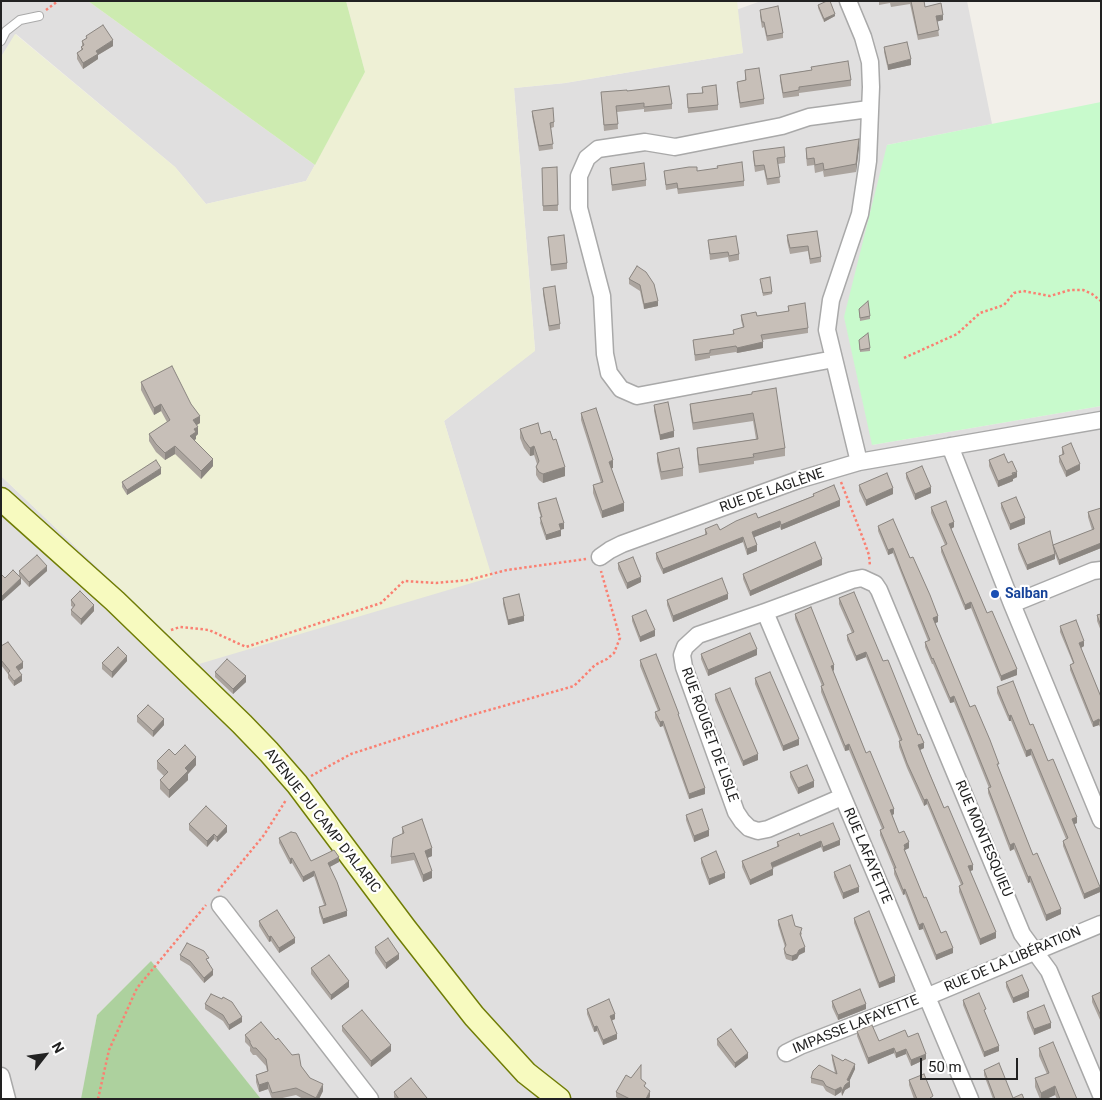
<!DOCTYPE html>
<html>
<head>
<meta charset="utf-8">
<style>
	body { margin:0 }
	#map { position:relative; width:1102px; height:1100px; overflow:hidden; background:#f2efe9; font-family:Roboto,sans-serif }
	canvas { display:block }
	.frame { position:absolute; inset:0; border:2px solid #222; pointer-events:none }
	.north { position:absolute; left:20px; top:1030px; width:50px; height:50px; -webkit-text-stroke:4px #fff; paint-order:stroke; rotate:60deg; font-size:14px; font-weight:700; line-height:20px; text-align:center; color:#222 }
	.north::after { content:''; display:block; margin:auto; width:18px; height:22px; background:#222; clip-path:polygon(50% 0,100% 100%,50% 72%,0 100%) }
	.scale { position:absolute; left:920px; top:1058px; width:98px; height:22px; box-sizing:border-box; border:2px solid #222; border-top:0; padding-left:6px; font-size:15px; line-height:18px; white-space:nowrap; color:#222; -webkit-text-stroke:4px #fff; paint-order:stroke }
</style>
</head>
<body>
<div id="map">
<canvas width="1102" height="1100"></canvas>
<div class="frame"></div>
<div class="north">N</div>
<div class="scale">50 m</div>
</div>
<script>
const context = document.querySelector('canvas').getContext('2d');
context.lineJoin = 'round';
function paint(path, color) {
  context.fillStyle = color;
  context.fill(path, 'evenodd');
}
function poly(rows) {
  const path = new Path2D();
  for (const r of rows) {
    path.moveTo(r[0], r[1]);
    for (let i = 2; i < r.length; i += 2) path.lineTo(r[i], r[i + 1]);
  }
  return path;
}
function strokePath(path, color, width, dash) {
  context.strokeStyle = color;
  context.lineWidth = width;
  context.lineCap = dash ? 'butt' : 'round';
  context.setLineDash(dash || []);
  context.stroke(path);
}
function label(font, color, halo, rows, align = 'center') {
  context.font = font + ' Roboto,sans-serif';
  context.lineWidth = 4.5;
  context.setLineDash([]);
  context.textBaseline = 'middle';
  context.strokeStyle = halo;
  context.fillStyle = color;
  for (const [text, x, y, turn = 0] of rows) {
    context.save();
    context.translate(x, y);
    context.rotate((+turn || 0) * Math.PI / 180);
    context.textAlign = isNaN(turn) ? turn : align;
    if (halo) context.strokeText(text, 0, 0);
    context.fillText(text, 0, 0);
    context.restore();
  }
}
paint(poly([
	[1,1,88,1,315,165,306,181,206,204,175,167,16,34,1,57],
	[761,1,967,1,992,124,887,145,872,445,1101,406,1101,1099,261,1099,151,962,97,1015,82,1099,1,1099,1,476,199,663,491,576,444,421,535,350,514,88,565,83,743,53,736,10]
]), '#e0dfdf');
paint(poly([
	[346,1,737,1,743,53,565,83,514,88,535,351,444,421,492,577,199,664,1,476,1,57,15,34,175,167,206,204,306,181,365,72]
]), '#eef0d5');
paint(poly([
	[88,1,346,1,365,72,315,165]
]), '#cdebb0');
paint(poly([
	[151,961,261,1099,81,1099,97,1015]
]), '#add19e');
paint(poly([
	[1101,102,1101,406,872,445,844,317,887,145]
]), '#c8facc');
const lane = poly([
	[1,41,6,31,20,20,39,16]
]);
const street = poly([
	[848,1,863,37,870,62,871,87,868,161,860,214,831,300,827,330,859,462],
	[834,359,637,396,621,389,609,373,605,354,602,296,579,208,579,176,587,158,598,149,645,142,675,147,782,126,809,117,869,109],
	[950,446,1012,604,1101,820],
	[600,557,610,550,622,544,798,480,859,462,1101,420],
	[1012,604,1093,571,1101,570],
	[765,612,970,1099],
	[842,797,768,829,758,831,749,828,742,821,736,812,684,667,682,655,685,647,698,635,765,612,852,580,862,578,875,584,879,590,1022,934,1049,971,1101,1095],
	[220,905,370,1099],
	[786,1053,800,1046,926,997,1101,924],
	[1,1076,7,1099]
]);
const secondary = poly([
	[1,499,115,601,242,724,269,752,297,784,405,928,474,1016,526,1073,559,1099]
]);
strokePath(lane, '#a9a9a9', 10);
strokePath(street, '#a9a9a9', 19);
strokePath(secondary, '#707d05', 25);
strokePath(poly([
	[46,10,58,1],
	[904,358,957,334,980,313,1004,305,1014,293,1023,291,1050,296,1070,290,1083,290,1092,294,1101,301],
	[841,482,864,541,869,555,870,566],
	[171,630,180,627,209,630,246,647,381,603,404,581,436,583,468,580,507,570,586,559],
	[311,776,351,754,468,716,574,686,595,665,607,659,614,653,620,638,601,571],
	[218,891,264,835,286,800],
	[98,1099,109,1050,137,988,206,905]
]), '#fa8072', 2.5, [2.5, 2.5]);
strokePath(lane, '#fff', 8);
strokePath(street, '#fff', 16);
strokePath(secondary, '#f7fabf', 22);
paint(poly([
	[879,1,924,1,925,7,943,20,937,21,939,36,918,40,910,4,891,7,890,3,879,5],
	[818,5,835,16,824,22,818,8],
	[760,10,783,33,783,38,767,41,764,27,762,28,760,16],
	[86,36,113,46,98,55,98,59,83,69,77,59,77,53,81,50,81,47,82,46,82,41,86,39],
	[884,47,911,65,888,70,884,52],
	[745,70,764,99,764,104,740,108,737,87,737,82,745,80],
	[811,70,851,80,851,86,799,93,799,96,783,98,780,80,780,75],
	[702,87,718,105,718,110,688,113,687,94,702,93],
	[627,91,672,104,672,109,644,112,644,109,617,112,618,129,604,131,601,92],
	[532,111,554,122,554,127,551,128,553,149,539,151,532,116],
	[859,147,856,172,824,177,823,171,815,173,814,165,807,166,806,156,806,148],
	[753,151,785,157,785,163,778,164,780,183,767,185,764,170,755,172,753,157],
	[557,167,558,211,543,211,542,168],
	[610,168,646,180,646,186,612,191],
	[664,171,697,171,744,181,744,186,678,194,677,188,666,190],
	[817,231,821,257,821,262,810,264,808,251,790,254,787,241,787,235],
	[548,237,567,263,567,269,551,271],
	[708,240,739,254,739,260,729,262,728,257,710,260],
	[637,266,658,306,644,309,640,291,629,284,629,279],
	[760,279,772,292,772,294,763,296],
	[543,288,560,324,560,329,549,331,543,294],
	[788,306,808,328,808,333,762,340,763,348,737,353,736,352,710,356,710,358,695,361,693,340,733,334,733,330,743,328,741,320,741,315,757,316,788,312],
	[859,309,870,316,870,319,860,321],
	[859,340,870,348,870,351,860,352],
	[141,382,200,423,197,425,198,434,196,436,196,439,194,440,213,466,201,479,175,454,165,460,156,452,149,441,149,434,167,422,161,411,154,415,141,390],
	[752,394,785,448,785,456,754,461,754,464,699,473,697,456,697,448,756,439,753,421,693,430,690,411,690,404],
	[654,405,674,437,660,440,654,411],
	[581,413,613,468,611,468,624,511,602,518,593,493,593,485,601,483,581,420],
	[520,429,541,434,565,476,543,483,539,480,536,475,536,467,537,464,534,455,530,456,524,448,520,438],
	[1062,447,1080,470,1066,477,1059,462,1059,456,1062,455],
	[657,453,683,468,683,476,661,480,657,461],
	[989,460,1008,463,1017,477,1013,479,1013,481,998,487,989,466],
	[906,473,931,493,915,500,906,478],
	[161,474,127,495,122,487,122,482],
	[859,485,893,494,866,506,859,491],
	[813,494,840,506,781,530,780,527,754,537,757,551,747,555,743,542,663,574,656,559,656,553,705,535,705,529,720,530,758,518,813,496],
	[538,503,564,529,561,529,561,536,546,540,540,523,541,517,538,508],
	[1001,503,1025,524,1010,530,1001,508],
	[931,507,954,527,951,529,987,613,1017,675,1001,681,971,608,965,610,941,552,941,547,945,545,931,513],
	[1088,512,1101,548,1059,565,1055,554,1055,559,1027,570,1018,549,1018,544,1053,548,1053,545,1092,530,1088,517],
	[878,526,910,558,938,622,935,623,970,707,999,769,1033,855,1061,914,1046,921,1030,882,1028,883,1014,849,1010,851,988,793,988,788,989,788,969,738,954,702,950,703,933,664,932,664,925,647,925,642,928,641,893,553,888,555,878,531],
	[618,563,641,582,627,589,618,569],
	[822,565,750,596,743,579,743,574],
	[19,571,47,571,29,587,19,576],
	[503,598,524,621,508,625,503,604],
	[839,598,883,661,924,748,920,750,944,808,973,870,970,871,996,938,980,945,959,892,959,886,961,885,927,804,924,806,907,768,899,747,899,741,900,741,866,657,856,661,847,640,847,635,852,633,839,604],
	[728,599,673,622,667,605,667,600],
	[71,600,94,611,81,625,71,615,71,610,73,607,71,606],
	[795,614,834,670,833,671,866,753,894,814,892,815,899,833,909,848,905,850,905,852,924,898,941,933,953,953,936,960,923,929,919,930,905,894,903,895,894,874,894,869,880,835,880,830,882,829,849,750,845,751,821,692,821,686,822,686,795,619],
	[1101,614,1101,631,1097,621,1097,615],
	[632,616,655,636,640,642,632,621],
	[1060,626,1084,646,1081,648,1101,697,1101,729,1099,725,1093,727,1070,670,1070,665,1073,663,1060,632],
	[1,646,23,668,19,671,22,681,14,686,8,678,8,674,1,665],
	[701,654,757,655,708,676,701,659],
	[640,660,679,718,705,794,689,799,663,726,660,727,655,718,655,712,658,711,640,666],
	[127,661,112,678,102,669,102,663],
	[215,672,246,682,233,694,215,677],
	[755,678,799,745,783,751,755,684],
	[997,687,1030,725,1077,823,1074,824,1100,892,1084,899,1063,846,1063,841,1066,839,1031,755,1026,757,1011,721,1009,721,997,693],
	[715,694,758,760,743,766,715,700],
	[137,716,164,725,153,737,137,722],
	[175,755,196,765,188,774,188,780,169,798,160,789,160,780,164,776,157,769,157,761],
	[790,772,814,787,798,794,790,777],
	[686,815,709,836,694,842,686,820],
	[189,824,227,832,217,842,214,839,207,847,189,830],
	[402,827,432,856,427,858,432,878,423,882,414,860,391,864,391,857,402,834],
	[800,836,840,845,823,852,821,847,773,868,773,875,750,885,742,867,742,861,777,847,777,842],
	[279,838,311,861,339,862,329,867,347,916,323,924,319,912,319,907,324,905,314,876,303,882,292,863,290,864,279,843],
	[701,858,725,878,709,885,701,863],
	[834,872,859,892,843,899,834,877],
	[854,918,895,982,879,988,854,923],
	[778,920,795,926,802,933,801,936,805,952,799,955,797,959,792,961,786,959,784,953,784,949,785,947,778,925],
	[259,921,295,943,279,953,271,941,269,942,259,926],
	[375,947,399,959,386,969,375,953],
	[180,955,209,963,213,975,204,983,190,966,180,960],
	[311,968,349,987,331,1000,311,974],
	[1006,982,1029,997,1013,1003,1006,987],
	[1101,992,1101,1022,1092,1002,1092,996],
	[222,999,242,1022,229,1030,223,1021,205,1009,205,1004],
	[963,1000,986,1015,999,1051,984,1057,963,1005],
	[832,1001,866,1009,838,1020,832,1007],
	[587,1009,615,1019,611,1021,617,1039,603,1045,597,1031,594,1032,587,1014],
	[1027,1012,1051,1028,1034,1035,1027,1018],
	[342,1026,391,1051,371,1067,342,1031],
	[857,1031,879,1041,908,1037,926,1059,911,1066,906,1054,896,1058,894,1053,868,1064,857,1036],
	[245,1035,276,1040,301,1066,310,1078,323,1091,319,1099,303,1099,296,1095,278,1099,272,1099,268,1089,259,1092,256,1082,256,1075,267,1071,266,1066,256,1055,253,1055,250,1051,250,1047,245,1042],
	[717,1039,748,1058,735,1068,717,1045],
	[1039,1048,1077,1099,1057,1099,1055,1095,1046,1099,1040,1099,1035,1087,1035,1078,1047,1074,1039,1056],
	[832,1055,855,1069,849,1081,850,1087,845,1090,842,1096,841,1092,835,1096,826,1091,823,1086,811,1083,811,1078,835,1073,832,1060],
	[984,1070,1013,1098,1024,1099,993,1099,984,1075],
	[631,1078,641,1079,650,1096,649,1099,619,1099,616,1097,616,1092],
	[909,1080,933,1099,914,1099,909,1085],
	[394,1092,427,1099,395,1099,394,1097]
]), '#aba49e');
paint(poly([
	[835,14,835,16,824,22,824,19],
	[943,15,943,20,936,22,936,16],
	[113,40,113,46,98,55,98,59,83,69,83,63,96,51],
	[911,59,911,65,888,70,888,65],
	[859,139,859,147,856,172,856,164],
	[658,301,658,306,644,309,644,304],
	[763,342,763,348,737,353,737,348],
	[161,404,161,411,154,415,154,408],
	[200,416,200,423,193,427,193,420],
	[198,427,198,434,196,436,196,439,190,443,190,436,194,429],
	[674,431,674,437,660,440,660,435],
	[175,446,175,454,165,460,165,453],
	[534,446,534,455,530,456,530,448],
	[213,459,213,466,201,479,201,471],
	[613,460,613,468,609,469,609,462],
	[1080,464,1080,470,1066,477,1066,471],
	[565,467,565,476,543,483,543,474],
	[161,468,161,474,127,495,127,490],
	[1017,472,1017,477,1013,479,1013,481,998,487,998,481],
	[931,487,931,493,915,500,915,494],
	[893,488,893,494,866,506,866,500],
	[840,500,840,506,781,530,781,525],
	[624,503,624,511,602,518,602,511],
	[1025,518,1025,524,1010,530,1010,524],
	[780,521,780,527,752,538,752,532],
	[954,522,954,527,949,530,949,524],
	[564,523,564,529,559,530,559,524],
	[561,530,561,536,546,540,546,535],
	[743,537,743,542,663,574,663,569],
	[1101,543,1101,548,1059,565,1059,560],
	[757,545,757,551,747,555,747,549],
	[893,548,893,553,888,555,888,550],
	[1055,554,1055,559,1027,570,1027,565],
	[822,559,822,565,750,596,750,591],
	[47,566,47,571,29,587,29,582],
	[641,577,641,582,627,589,627,583],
	[21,578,21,584,1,602,1,597],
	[728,594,728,599,673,622,673,616],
	[971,602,971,608,965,610,965,605],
	[94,605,94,611,81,625,81,619],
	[524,616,524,621,508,625,508,620],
	[938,616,938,622,933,624,933,618],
	[655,630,655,636,640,642,640,637],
	[1084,641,1084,646,1079,649,1079,643],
	[757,649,757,655,708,676,708,670],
	[866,652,866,657,856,661,856,656],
	[127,656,127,661,112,678,112,672],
	[23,662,23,668,16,672,16,667],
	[834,665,834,670,831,672,831,666],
	[1017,669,1017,675,1001,681,1001,676],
	[22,675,22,681,14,686,14,681],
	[246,676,246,682,233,694,233,689],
	[954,696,954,702,950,703,950,698],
	[1011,715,1011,721,1009,721,1009,716],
	[164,719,164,725,153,737,153,731],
	[1099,719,1099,725,1093,727,1093,722],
	[663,721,663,726,660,727,660,722],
	[799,739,799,745,783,751,783,746],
	[924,743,924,748,918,751,918,745],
	[849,744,849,750,845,751,845,746],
	[1031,749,1031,755,1026,757,1026,751],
	[758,754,758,760,743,766,743,761],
	[196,757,196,765,188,774,188,780,169,798,169,790,185,768],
	[814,781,814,787,798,794,798,788],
	[705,788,705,794,689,799,689,794],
	[927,799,927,804,924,806,924,800],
	[894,809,894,814,890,816,890,810],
	[1077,817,1077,823,1072,825,1072,819],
	[227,826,227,832,217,842,217,837],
	[709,830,709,836,694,842,694,836],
	[214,834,214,839,207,847,207,841],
	[840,840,840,845,823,852,823,847],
	[821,841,821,847,771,868,771,863],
	[909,842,909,848,905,850,905,854,904,854,904,845],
	[1014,843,1014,849,1010,851,1010,845],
	[432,848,432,856,425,859,425,851],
	[339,857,339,862,328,868,328,863],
	[292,858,292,863,290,864,290,859],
	[973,865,973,870,968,872,968,866],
	[773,869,773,875,750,885,750,880],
	[314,871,314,876,303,882,303,877],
	[432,871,432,878,423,882,423,875],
	[725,873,725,878,709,885,709,879],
	[1030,876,1030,882,1028,883,1028,877],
	[859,887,859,892,843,899,843,893],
	[1100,887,1100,892,1084,899,1084,894],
	[905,889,905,894,903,895,903,890],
	[1061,909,1061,914,1046,921,1046,915],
	[347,911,347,916,323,924,323,919],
	[923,923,923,929,919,930,919,925],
	[996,932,996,938,980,945,980,939],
	[271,936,271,941,269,942,269,937],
	[295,938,295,943,279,953,279,948],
	[805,947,805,952,799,955,797,959,792,961,792,956,799,950],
	[953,948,953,953,936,960,936,955],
	[399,954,399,959,386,969,386,963],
	[213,970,213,975,204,983,204,978],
	[895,976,895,982,879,988,879,983],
	[349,981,349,987,331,1000,331,995],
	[1029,991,1029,997,1013,1003,1013,998],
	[866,1004,866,1009,838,1020,838,1015],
	[615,1014,615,1019,610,1021,610,1016],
	[242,1017,242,1022,229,1030,229,1025],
	[1051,1023,1051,1028,1034,1035,1034,1029],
	[597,1026,597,1031,594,1032,594,1027],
	[617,1034,617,1039,603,1045,603,1040],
	[391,1045,391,1051,371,1067,371,1061],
	[999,1046,999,1051,984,1057,984,1052],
	[894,1048,894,1053,868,1064,868,1058],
	[906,1049,906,1054,896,1058,896,1053],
	[748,1053,748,1058,735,1068,735,1063],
	[926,1054,926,1059,911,1066,911,1060],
	[855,1064,855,1069,849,1082,850,1081,850,1087,845,1090,842,1096,842,1091],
	[268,1082,268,1089,259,1092,259,1085],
	[323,1084,323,1091,319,1099,316,1099],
	[1055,1086,1055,1095,1046,1099,1041,1099,1041,1093],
	[841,1087,841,1092,835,1096,835,1090],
	[650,1091,650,1096,649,1099,646,1099]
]), '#8b8681');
const building = poly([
	[827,1,830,1,835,14,824,19,818,5,827,1],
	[911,1,924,1,925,7,941,3,943,15,936,16,939,30,918,35,911,1],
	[778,6,783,33,767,36,764,22,762,22,760,10,778,6],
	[103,25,113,40,96,51,98,54,83,63,77,53,83,49,81,47,84,45,82,41,87,38,86,36,103,25],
	[907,42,911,59,888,65,884,47,907,42],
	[848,61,851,80,799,87,799,90,783,93,780,75,812,70,811,67,848,61],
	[759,68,764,99,740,103,737,82,746,80,745,70,759,68],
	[716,85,718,105,688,108,687,94,703,93,702,87,716,85],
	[669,86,672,104,644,107,644,103,616,106,618,124,604,125,601,92,627,90,627,91,669,86],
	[553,108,554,122,550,123,553,144,539,146,532,111,553,108],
	[859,139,856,164,824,170,823,163,815,165,814,158,807,159,806,148,859,139],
	[784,147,785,157,777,158,780,177,767,179,764,165,755,166,753,151,784,147],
	[742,162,744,181,678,189,677,183,666,185,664,171,689,167,697,167,697,171,718,168,717,166,742,162],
	[644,163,646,180,612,185,610,168,644,163],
	[557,167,558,205,543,206,542,168,557,167],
	[817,231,821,257,810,259,808,246,790,248,787,235,817,231],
	[564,235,567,263,551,265,548,237,564,235],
	[736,236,739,254,729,256,728,252,710,254,708,240,736,236],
	[637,266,646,272,654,284,658,301,644,304,640,285,629,279,637,266],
	[770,277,772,292,763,293,760,279,770,277],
	[555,286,560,324,549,326,543,288,555,286],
	[868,301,870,316,860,318,859,309,868,301],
	[805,303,808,328,761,335,763,342,737,348,736,346,710,350,710,353,695,355,693,340,734,334,733,330,744,327,741,315,756,312,757,316,789,311,788,306,805,303],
	[868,333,870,348,860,350,859,340,868,333],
	[172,366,191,404,200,416,193,420,198,427,194,429,196,432,190,436,213,459,201,471,175,446,165,453,156,444,149,434,170,420,161,404,154,408,141,382,172,366],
	[776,388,785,448,753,454,754,457,699,465,697,448,758,439,753,413,693,423,690,404,752,394,752,392,776,388],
	[668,402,674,431,660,435,654,405,668,402],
	[596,408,613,460,609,462,624,503,602,511,593,485,603,482,581,413,596,408],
	[538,423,541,434,550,431,553,440,556,439,565,467,543,474,539,472,536,467,539,461,534,446,530,448,524,440,520,429,538,423],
	[1071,443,1080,464,1066,471,1059,456,1064,454,1062,447,1071,443],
	[679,448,683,468,661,472,657,453,679,448],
	[1004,454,1008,463,1012,461,1017,472,1012,473,1013,475,998,481,989,460,1004,454],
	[156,460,161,468,127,490,122,482,156,460],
	[922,466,931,487,915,494,906,473,922,466],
	[887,473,893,488,866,500,859,485,887,473],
	[834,485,840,500,781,525,780,521,752,532,757,545,747,549,743,537,663,569,656,553,707,534,705,529,717,524,720,530,736,521,756,513,758,518,814,496,813,494,834,485],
	[1016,497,1025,518,1010,524,1001,503,1016,497],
	[556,498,564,523,559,524,561,530,546,535,540,517,542,517,538,503,556,498],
	[946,501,954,522,949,524,987,613,992,611,1017,669,1001,676,971,602,965,605,941,547,947,544,931,507,946,501],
	[1101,508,1101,543,1059,560,1053,545,1094,529,1088,512,1101,508],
	[893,519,910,558,913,557,930,595,938,616,933,618,970,707,975,705,990,740,999,764,997,764,1033,855,1037,853,1061,909,1046,915,1030,876,1028,877,1014,843,1010,845,988,788,991,787,954,696,950,698,933,658,932,659,925,642,930,640,901,569,893,548,888,550,878,526,893,519],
	[1050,531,1055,554,1027,565,1018,544,1050,531],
	[815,542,822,559,750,591,743,574,815,542],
	[37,555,47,566,29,582,19,571,37,555],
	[633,557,641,577,627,583,618,563,633,557],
	[13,570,21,578,1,597,1,574,5,578,13,570],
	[722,578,728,594,673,616,667,600,722,578],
	[80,591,94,605,81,619,71,610,75,605,71,600,80,591],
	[854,592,883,661,888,660,918,735,920,734,924,743,918,745,928,770,944,808,948,806,973,865,968,866,996,932,980,939,959,886,963,884,927,799,924,800,907,763,899,741,902,740,866,652,856,656,847,635,854,632,839,598,854,592],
	[519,594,524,616,508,620,503,598,519,594],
	[811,607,834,665,831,666,866,753,870,751,894,809,890,810,899,833,904,831,909,842,904,845,905,848,904,849,924,898,926,897,941,933,946,931,953,948,936,955,923,923,919,925,905,889,903,890,894,868,896,868,880,830,884,828,849,744,845,746,821,686,824,685,795,614,811,607],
	[646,610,655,630,640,637,632,616,646,610],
	[1101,614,1101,626,1097,615,1101,614],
	[1076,620,1084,641,1079,643,1101,697,1101,724,1099,719,1093,722,1070,665,1074,663,1060,626,1076,620],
	[750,633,757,649,708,670,701,654,750,633],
	[8,642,23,662,16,667,22,675,14,681,8,673,10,671,1,660,1,646,8,642],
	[118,647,127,656,112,672,102,663,118,647],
	[656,654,679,714,678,714,705,788,689,794,663,721,660,722,655,712,660,710,640,660,656,654],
	[227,659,246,676,233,689,215,672,227,659],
	[770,672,799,739,783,746,755,678,770,672],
	[1013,681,1030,725,1033,724,1048,761,1053,759,1077,817,1072,819,1100,887,1084,894,1063,841,1068,838,1031,749,1026,751,1011,715,1009,716,997,687,1013,681],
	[730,688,758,754,743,761,715,694,730,688],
	[148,705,164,719,153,731,137,716,148,705],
	[185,745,196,757,185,768,188,771,169,790,160,780,168,772,157,761,169,749,175,755,185,745],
	[807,765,814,781,798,788,790,772,807,765],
	[206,806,227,826,217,837,214,834,207,841,189,824,206,806],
	[702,809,709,830,694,836,686,815,702,809],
	[422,819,432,848,425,851,432,871,423,875,414,853,391,857,393,838,404,833,402,827,422,819],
	[833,823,840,840,823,847,821,841,771,863,773,869,750,880,742,861,779,846,777,842,799,833,800,836,833,823],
	[291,832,296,833,311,861,334,850,339,857,328,863,337,882,347,911,323,919,319,907,326,905,314,871,303,877,292,858,290,859,279,838,291,832],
	[716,851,725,873,709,879,701,858,716,851],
	[850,865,859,887,843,893,834,872,850,865],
	[277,910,295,938,279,948,271,936,269,937,259,921,277,910],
	[869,911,895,976,879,983,854,918,869,911],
	[792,915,795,926,802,928,800,934,805,947,799,950,797,954,792,956,786,954,784,949,786,945,778,920,792,915],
	[388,938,399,954,386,963,375,947,388,938],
	[187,943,204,951,209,958,206,959,213,970,204,978,190,961,180,955,187,943],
	[329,955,349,981,331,995,311,968,329,955],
	[1022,975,1029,991,1013,998,1006,982,1022,975],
	[860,989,866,1004,838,1015,832,1001,860,989],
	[1101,992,1101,1016,1092,996,1101,992],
	[979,993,986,1009,984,1010,999,1046,984,1052,963,1000,979,993],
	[211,994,222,999,223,997,232,1002,242,1017,229,1025,223,1015,205,1004,211,994],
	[609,999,615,1014,610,1016,617,1034,603,1040,597,1026,594,1027,587,1009,609,999],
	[1044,1005,1051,1023,1034,1029,1027,1012,1044,1005],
	[362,1010,391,1045,371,1061,342,1026,362,1010],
	[261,1022,276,1040,278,1038,292,1055,299,1054,301,1066,310,1078,323,1084,316,1098,296,1088,272,1093,268,1082,259,1085,256,1075,268,1071,266,1059,256,1048,253,1048,250,1043,250,1041,245,1035,261,1022],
	[872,1025,879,1041,905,1030,908,1037,918,1033,926,1054,911,1060,906,1049,896,1053,894,1048,868,1058,857,1031,872,1025],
	[731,1029,748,1053,735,1063,717,1039,731,1029],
	[1053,1042,1077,1099,1060,1099,1055,1086,1041,1093,1035,1078,1049,1073,1039,1048,1053,1042],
	[832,1055,843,1061,845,1059,855,1064,847,1080,850,1081,845,1085,842,1091,841,1087,835,1090,826,1086,823,1081,811,1078,813,1071,819,1065,837,1074,832,1055],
	[999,1063,1013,1098,1022,1094,1024,1099,995,1099,984,1070,999,1063],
	[641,1065,641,1079,646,1083,644,1086,650,1091,646,1099,630,1099,616,1092,626,1075,631,1078,641,1065],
	[924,1074,933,1096,930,1098,930,1099,917,1099,909,1080,924,1074],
	[411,1078,427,1098,426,1099,399,1099,394,1092,411,1078]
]);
paint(building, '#c7bfb8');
strokePath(building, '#8b8681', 1);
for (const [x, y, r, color] of [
	[995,594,5,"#1a4fb4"]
]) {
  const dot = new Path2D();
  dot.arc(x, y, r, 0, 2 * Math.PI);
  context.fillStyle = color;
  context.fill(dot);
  strokePath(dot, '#fff', 2);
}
label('14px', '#222', '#fff', [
	["RUE DE LAGLÈNE",772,491,-19],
	["RUE ROUGET DE LISLE",709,735,70],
	["AVENUE DU CAMP D'ALARIC",322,821,52],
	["RUE MONTESQUIEU",983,839,67],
	["RUE LAFAYETTE",867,856,67],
	["RUE DE LA LIBÉRATION",1013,960,-23],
	["IMPASSE LAFAYETTE",856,1025,-22]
]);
label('bold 14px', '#164399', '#fff', [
	["Salban",1005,594]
], 'left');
</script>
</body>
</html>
